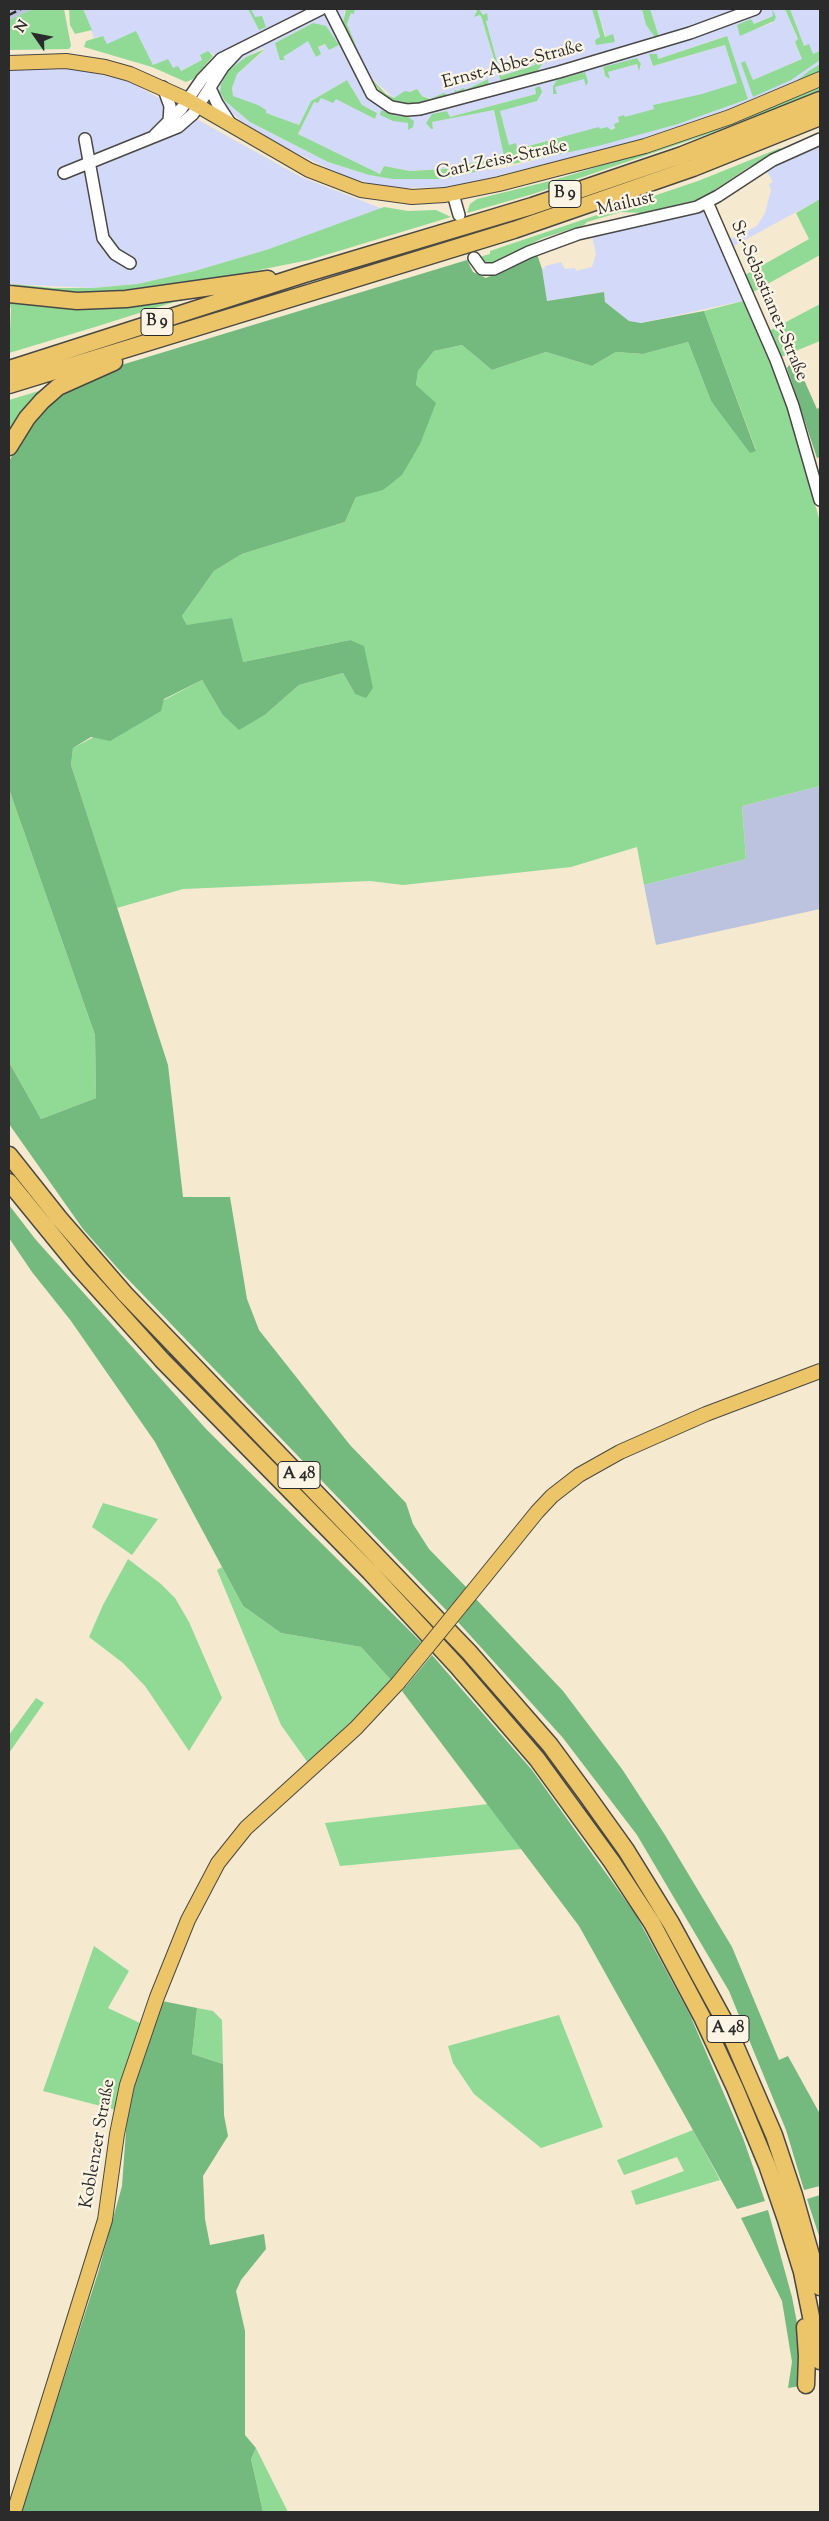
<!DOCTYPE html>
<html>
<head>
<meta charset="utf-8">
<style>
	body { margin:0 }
	#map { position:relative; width:829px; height:2521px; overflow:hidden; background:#f5e9d0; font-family:"Sorts Mill Goudy",serif }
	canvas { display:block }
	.frame { position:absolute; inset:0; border:10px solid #2b2b2b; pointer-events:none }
	.north { position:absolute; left:10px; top:10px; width:50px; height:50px; -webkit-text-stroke:4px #fcf5e5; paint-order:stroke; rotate:303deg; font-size:14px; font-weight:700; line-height:20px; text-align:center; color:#2b2b2b }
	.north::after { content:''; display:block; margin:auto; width:18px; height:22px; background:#2b2b2b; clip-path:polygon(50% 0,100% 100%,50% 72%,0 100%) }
</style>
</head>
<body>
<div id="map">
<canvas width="829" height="2521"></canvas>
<div class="frame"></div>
<div class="north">N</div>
</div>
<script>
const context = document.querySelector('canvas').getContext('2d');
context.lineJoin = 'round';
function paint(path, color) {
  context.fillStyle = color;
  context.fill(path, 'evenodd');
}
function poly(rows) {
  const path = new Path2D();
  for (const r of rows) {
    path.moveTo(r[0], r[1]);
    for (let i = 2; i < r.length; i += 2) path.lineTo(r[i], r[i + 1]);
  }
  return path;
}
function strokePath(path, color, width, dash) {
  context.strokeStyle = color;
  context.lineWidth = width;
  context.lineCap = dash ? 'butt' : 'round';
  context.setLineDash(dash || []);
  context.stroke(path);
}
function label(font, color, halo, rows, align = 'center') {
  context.font = font + ' "Sorts Mill Goudy",serif';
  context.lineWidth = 4.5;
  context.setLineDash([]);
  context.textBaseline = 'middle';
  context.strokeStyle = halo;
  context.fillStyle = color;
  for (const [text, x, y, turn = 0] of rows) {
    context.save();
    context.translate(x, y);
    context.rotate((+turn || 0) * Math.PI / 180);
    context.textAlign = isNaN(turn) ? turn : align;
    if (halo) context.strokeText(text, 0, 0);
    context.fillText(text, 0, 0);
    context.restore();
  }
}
paint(poly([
	[83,9,248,9,259,30,251,9,297,9,297,11,303,9,346,9,344,13,345,27,357,48,347,24,351,13,354,14,355,9,474,9,482,19,501,82,541,65,533,59,535,65,501,76,486,20,487,13,483,15,479,9,592,9,600,38,606,37,597,9,642,9,646,25,656,38,659,37,650,9,785,9,798,40,795,42,802,59,753,80,745,61,753,97,820,60,820,64,780,94,637,142,450,187,398,188,372,184,344,176,284,147,241,121,224,106,217,94,221,79,227,69,212,53,200,56,202,60,180,71,153,65,136,32,107,45,103,36,94,38],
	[773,16,775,17,772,23,740,35,751,19,753,24],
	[313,23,339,45,329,50,326,44,317,48,308,40,283,57,275,43],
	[726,36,748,99,678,124,504,168,469,172,442,179,392,179,369,175,328,162,250,122,225,101,220,92,221,84,229,70,246,57,263,48,265,50,237,74,232,88,233,96,266,110,265,113,299,125,311,101,347,80,362,105,377,113,375,119,335,98,321,97,314,101,298,134,380,174,384,166,410,171,444,169,505,156,494,110,431,122,433,129,431,129,426,123,433,114,447,111,450,117,536,94,535,88,539,98,500,111,509,145,517,149,562,136,562,138,600,129,611,130,620,122,618,117,624,118,654,109,654,105,660,103,661,105,701,95,737,83,725,45,653,66,649,54,658,59],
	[639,60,641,66,639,70,637,64,608,72,610,79,604,75,603,67],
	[371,78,394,98,417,89,422,96,434,99,399,103,378,91],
	[487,79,489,85,456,94,455,88,457,91,465,90],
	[790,9,820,9,820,51,813,54,804,46],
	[38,67,73,68,130,82,301,177,383,209,269,249,195,271,137,284,93,288,9,284,9,68],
	[820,143,820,199,732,247,727,237,733,238,757,226,765,213,771,190,769,184,773,182,766,170],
	[704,210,707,212,747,300,641,323,629,321,605,302,604,292,547,301,542,269,545,268,545,266,561,262,565,269,575,268,576,271,592,267,596,254,592,236]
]), '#d3d9f9');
paint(poly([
	[9,9,33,9,9,20],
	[820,786,820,909,656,945,644,885,746,859,742,806]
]), '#bcc3de');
paint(poly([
	[33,9,64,9,71,46,69,49,9,50,9,20],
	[69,9,83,9,92,30,75,34,70,25],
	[248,9,251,9,255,17,262,16,266,27,259,30],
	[346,9,355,9,354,14,351,13,347,24,357,48,343,23],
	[474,9,479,9,483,15,487,13,488,20,486,21,501,76,535,65,533,59,540,57,543,63,536,73,501,82,482,19,480,15,474,17,477,11],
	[592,9,597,9,605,37,613,34,615,42,596,45,595,40,600,37],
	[642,9,650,9,659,37,655,37,646,25],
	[772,9,776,17,774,21,740,36,737,25,751,19,754,24,773,16],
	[785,9,790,9,804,46,809,44,813,54,820,51,820,60,791,80,753,97,741,63,745,61,753,80,802,59,795,42,798,39],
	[313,23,326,26,339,45,329,50,325,44,318,47,321,54,316,57,308,41,283,57,285,60,280,60,275,43],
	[136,31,153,65,168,59,173,68,178,66,181,71,202,60,200,55,208,51,213,56,193,79,186,82,152,67,84,47,86,41,103,36,107,44],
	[727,36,748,99,678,124,598,146,442,179,392,179,369,175,328,162,250,122,225,101,220,92,221,84,229,70,246,57,265,49,237,74,232,88,233,96,258,105,266,110,266,113,299,125,311,101,347,80,362,105,377,113,375,119,336,99,333,103,321,98,318,103,314,102,298,134,380,174,384,166,410,171,444,169,504,156,494,110,432,122,433,129,431,129,426,123,432,114,447,111,450,117,491,106,536,94,535,88,540,86,542,92,537,101,500,111,509,145,516,143,517,149,599,127,600,129,607,127,611,130,615,128,614,124,619,122,618,117,624,115,625,117,654,109,653,105,702,94,737,83,725,45,653,66,649,54,657,54,658,59],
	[637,58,641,64,639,71,637,64,608,72,610,79,605,76,603,67],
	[820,64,820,72,791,85,809,71],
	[585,72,588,82,586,86,584,79,555,87,557,94,553,94,553,86,557,80],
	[370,77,386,94,394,98,405,91,410,92,417,89,422,96,430,99,444,93,447,95,416,104,399,103,384,97],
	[488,79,489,85,456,94,454,89,457,91,464,88,465,90],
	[820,86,820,91,723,129,533,194,467,213,470,204,477,199,554,180,655,149,724,126],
	[381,110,397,116,408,117,414,121,413,127,408,130,408,123,393,121,380,115],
	[780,148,781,151,749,167,701,199,642,213,621,212,587,222,584,225,543,238,490,264,482,261,479,257,490,254,490,251,698,181],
	[820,199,820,255,753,292,745,275,809,239,796,213],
	[384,207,408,211,436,210,451,217,309,260,174,287,86,295,9,288,9,285,13,286,13,284,53,288,93,288,137,284,195,271,269,249],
	[193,296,95,327,9,353,11,309,9,300],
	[747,300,788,406,820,522,820,786,742,806,746,859,644,885,637,847,571,867,403,885,370,881,183,889,117,908,71,765,73,748,202,680,222,714,266,714,299,685,343,673,355,694,350,640,243,662,187,625,182,616,214,571,242,554,345,522,356,497,416,385,418,371,434,351,462,345,492,370,546,352,592,366,616,352,643,354,688,342,711,401,756,450,704,311],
	[820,304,820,341,781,357,769,331],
	[52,387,9,441,9,400],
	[9,789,95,1035,96,1098,41,1119,9,1062],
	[103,1503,158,1519,132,1555,92,1527],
	[128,1559,161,1584,175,1598,189,1622,222,1698,189,1751,145,1686,123,1663,89,1637,103,1605],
	[222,1567,243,1606,281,1633,361,1647,391,1680,376,1700,308,1763,281,1725,217,1570],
	[36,1698,44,1703,9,1753,9,1735],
	[488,1804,522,1849,340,1866,325,1823],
	[94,1946,129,1971,108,2008,142,2024,116,2110,43,2091],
	[197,2008,213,2011,222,2020,223,2064,192,2054],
	[559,2015,603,2127,541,2148,474,2094,453,2063,448,2046],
	[693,2130,720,2180,636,2205,631,2191,684,2171,677,2157,624,2175,617,2160],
	[256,2448,288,2512,263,2512,251,2459]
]), '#90da96');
paint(poly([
	[537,254,542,269,547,301,604,292,605,302,629,321,641,323,704,311,756,451,750,453,711,401,688,342,643,354,616,352,592,366,546,352,492,370,462,345,434,351,418,371,416,385,436,403,420,444,402,475,383,490,356,497,345,522,242,554,214,571,182,616,187,625,232,618,243,662,350,640,364,646,373,688,366,698,355,694,343,673,299,685,266,714,239,730,222,714,202,680,164,699,161,711,110,741,91,737,73,748,71,765,168,1065,183,1197,230,1197,247,1299,259,1330,350,1445,406,1503,413,1524,429,1549,467,1588,447,1611,121,1272,83,1229,9,1124,9,1062,41,1119,96,1098,95,1035,9,789,9,461,33,422,62,392,118,366,467,260,473,272,486,278],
	[790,364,797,364,817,409,820,407,820,457,817,458,787,368],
	[9,1205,36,1240,207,1430,421,1642,391,1680,361,1647,281,1633,243,1606,155,1442,71,1321,32,1272,9,1238],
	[476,1599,563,1691,622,1769,665,1835,732,1947,779,2060,788,2056,820,2114,820,2186,804,2190,786,2130,729,1991,637,1835,563,1738,458,1622],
	[432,1655,532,1770,636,1915,690,2015,743,2138,765,2201,737,2209,579,1926,402,1691],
	[162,2001,197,2008,192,2054,223,2064,224,2115,228,2136,203,2176,205,2219,210,2245,264,2234,266,2249,241,2280,236,2291,245,2331,245,2435,256,2448,251,2459,263,2512,21,2512,98,2273,122,2186,127,2117,142,2056],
	[820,2195,820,2239,807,2199],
	[768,2210,792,2297,803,2354,801,2386,788,2388,792,2362,782,2301,741,2218]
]), '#74ba7f');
const minor = poly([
	[329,9,372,94,391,107,407,110,420,109,559,72,690,33,755,9],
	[163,87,170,106,169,122],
	[210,88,217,103,230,123],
	[155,135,182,108,202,79,221,59,321,9],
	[85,139,103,238,115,254,130,263],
	[64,173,178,127,193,114,223,67,238,51],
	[453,194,459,215],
	[707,202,776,360,793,406,820,500],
	[474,258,482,269,494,269,529,252,578,234,697,207,718,196,773,160,820,139]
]);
const major = poly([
	[9,63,66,61,105,67,130,74,188,100,309,170,361,190,412,197,445,195,499,184,645,146,730,117,820,79],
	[469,1596,537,1512,552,1496,579,1475,620,1452,706,1414,820,1371],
	[14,2512,105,2220,117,2134,127,2085,157,1997,188,1920,218,1863,246,1828,356,1728,398,1683]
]);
const highway = poly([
	[9,294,77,301,126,299,268,279],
	[9,369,305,274,532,206,682,155,820,100],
	[9,385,514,230,693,168,820,117],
	[9,447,27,418,42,401,58,387,114,362],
	[9,1155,59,1218,125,1294,469,1652,550,1745,586,1794,626,1850,671,1923,726,2024,774,2135,794,2195,820,2287],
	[9,1182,80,1269,162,1360,370,1572,457,1666,537,1759,612,1862,652,1923,702,2017,735,2088,767,2165,786,2220,802,2272,820,2361],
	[805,2327,807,2356,806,2385]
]);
strokePath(minor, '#494844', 14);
strokePath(major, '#494844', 16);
strokePath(highway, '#494844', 19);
strokePath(minor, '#fff', 11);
strokePath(major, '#edc569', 14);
strokePath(highway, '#edc569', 16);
strokePath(poly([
	[9,15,21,9]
]), '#2b2b2b', 2.5, [8, 4]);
const majorBridge = poly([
	[398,1683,469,1596]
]);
strokePath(majorBridge, '#494844', 16, []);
strokePath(majorBridge, '#edc569', 14);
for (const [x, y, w] of [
	[565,194,32],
	[157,322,32],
	[299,1475,42],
	[728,2029,42]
]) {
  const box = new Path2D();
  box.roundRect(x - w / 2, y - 13.5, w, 27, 4);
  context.fillStyle = '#fcf5e5';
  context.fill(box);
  strokePath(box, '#2b2b2b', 1);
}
label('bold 16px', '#2b2b2b', null, [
	["B 9",565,194],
	["B 9",157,322],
	["A 48",299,1475],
	["A 48",728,2029]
]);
label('18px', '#2b2b2b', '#fcf5e5', [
	["Ernst-Abbe-Straße",513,66,-15],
	["Carl-Zeiss-Straße",502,161,-12],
	["Mailust",626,205,-13],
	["St.-Sebastianer-Straße",768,301,67],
	["Koblenzer Straße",99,2144,-80]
]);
</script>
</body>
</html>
